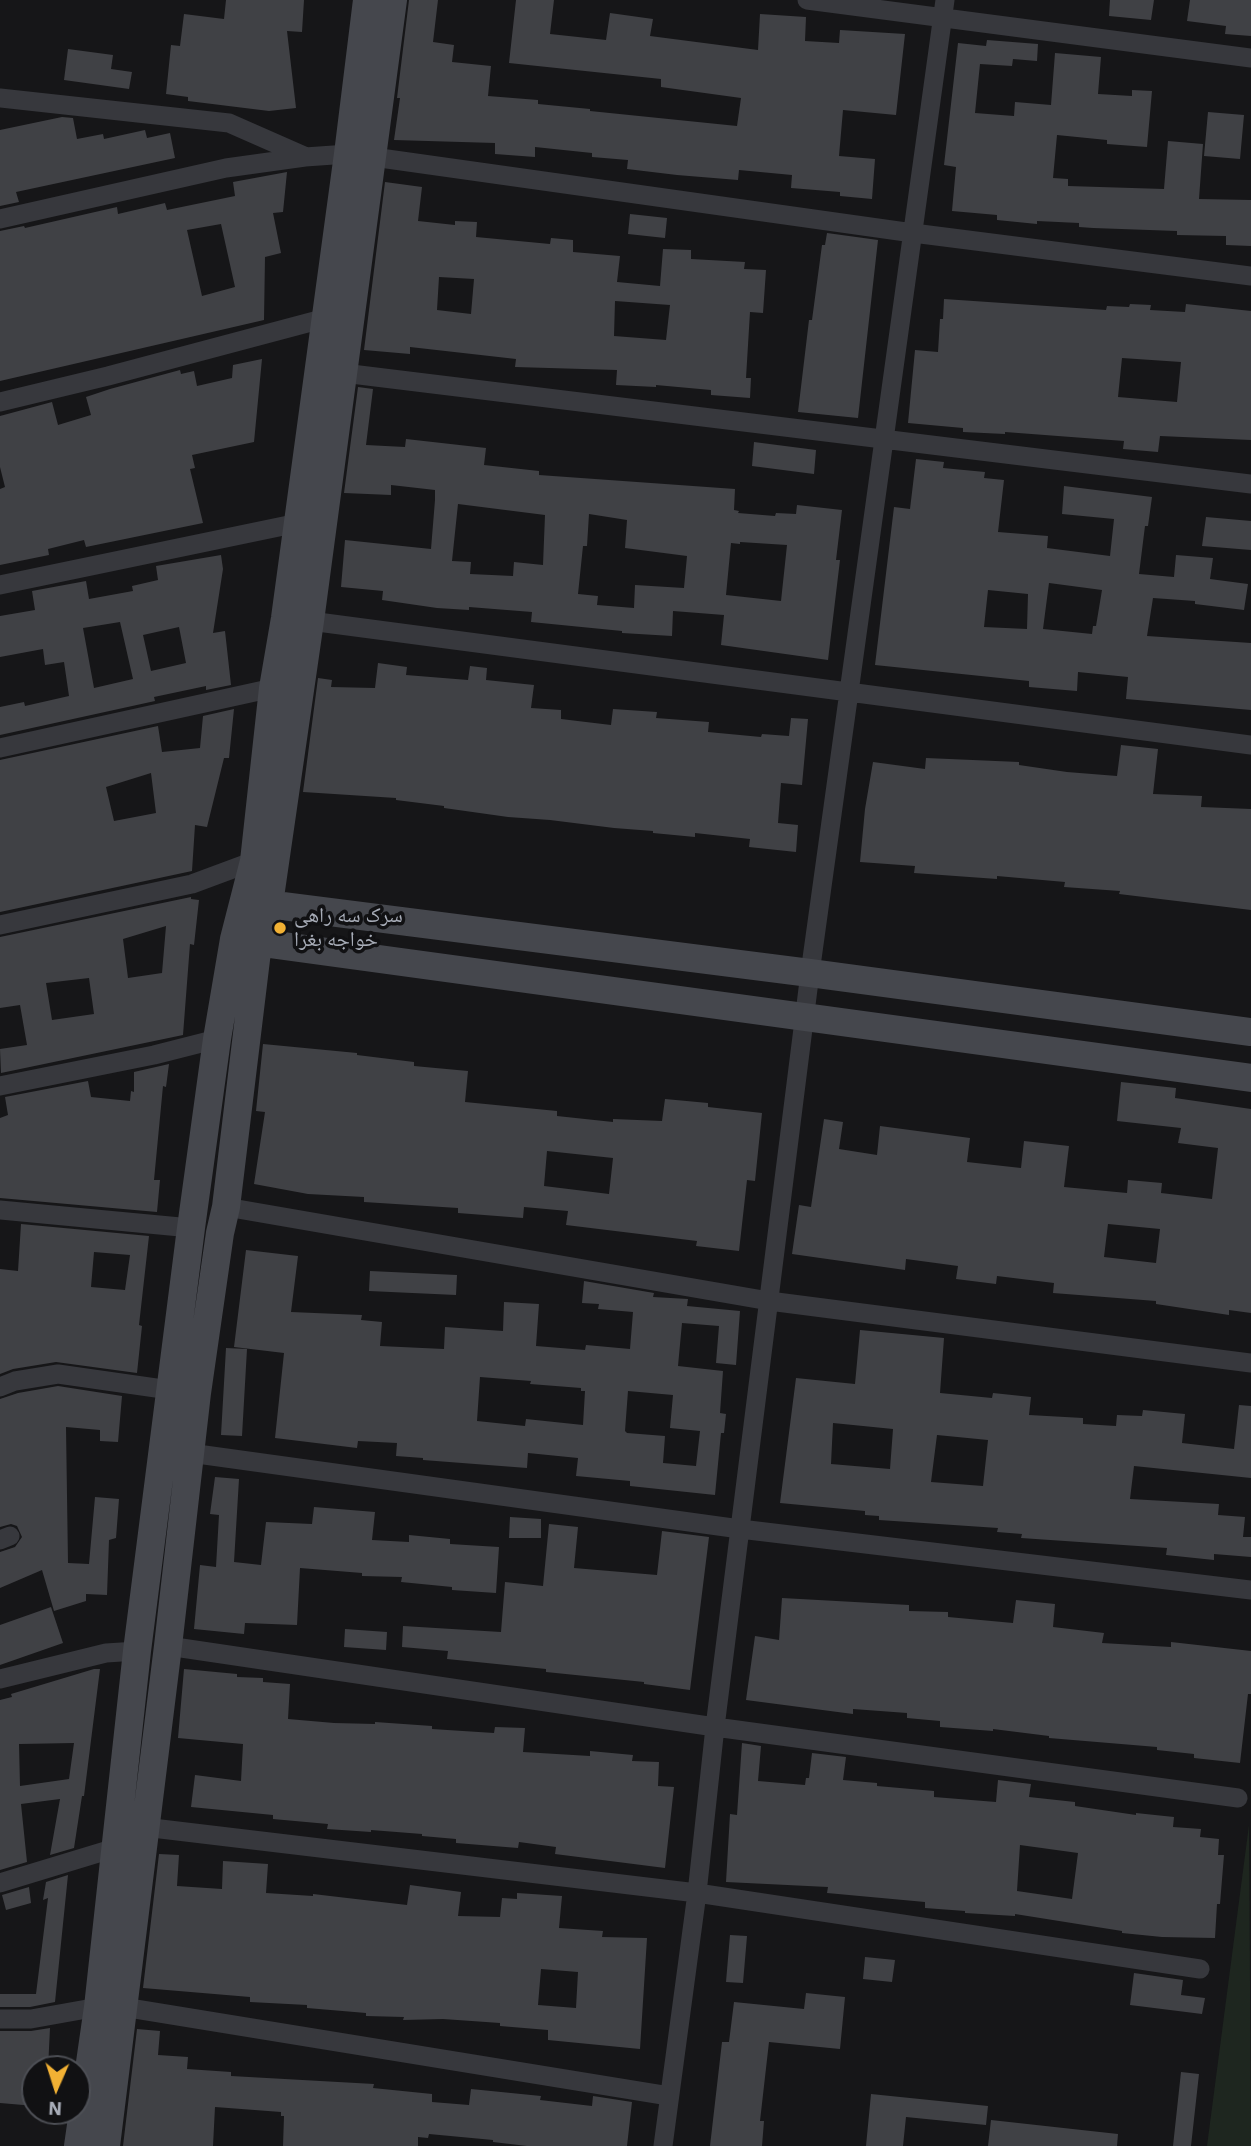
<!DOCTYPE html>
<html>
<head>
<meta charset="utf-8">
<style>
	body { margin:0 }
	#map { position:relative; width:1251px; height:2146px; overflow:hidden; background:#161618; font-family:"IBM Plex Sans",sans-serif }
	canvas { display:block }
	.north { position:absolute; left:21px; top:2055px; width:70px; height:70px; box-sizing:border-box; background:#111113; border:2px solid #4d4f55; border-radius:50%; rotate:183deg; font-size:19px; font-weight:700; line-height:28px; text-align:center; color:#a8adb8 }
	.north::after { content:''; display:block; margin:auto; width:24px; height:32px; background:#f2b134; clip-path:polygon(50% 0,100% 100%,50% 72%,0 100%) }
</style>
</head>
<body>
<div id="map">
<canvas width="1251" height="2146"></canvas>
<div class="north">N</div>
</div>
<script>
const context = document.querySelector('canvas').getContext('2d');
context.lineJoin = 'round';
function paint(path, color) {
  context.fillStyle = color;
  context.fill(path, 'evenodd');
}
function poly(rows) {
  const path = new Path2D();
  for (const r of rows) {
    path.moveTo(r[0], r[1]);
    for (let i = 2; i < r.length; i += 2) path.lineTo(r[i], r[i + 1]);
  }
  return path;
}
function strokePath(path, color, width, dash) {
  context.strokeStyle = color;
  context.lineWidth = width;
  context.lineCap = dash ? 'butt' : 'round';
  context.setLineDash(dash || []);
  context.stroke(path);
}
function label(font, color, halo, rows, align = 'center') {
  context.font = font + ' "IBM Plex Sans","Noto Naskh Arabic",sans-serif';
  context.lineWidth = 7;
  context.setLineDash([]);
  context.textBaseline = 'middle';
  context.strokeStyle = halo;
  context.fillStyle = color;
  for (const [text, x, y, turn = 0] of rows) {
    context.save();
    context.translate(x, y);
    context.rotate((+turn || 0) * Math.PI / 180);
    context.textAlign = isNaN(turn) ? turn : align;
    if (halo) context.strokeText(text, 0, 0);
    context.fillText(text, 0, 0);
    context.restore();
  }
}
paint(poly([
	[1249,1825,1251,2146,1207,2146]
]), '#1e261f');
paint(poly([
	[226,0,304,0,302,32,287,31,296,108,269,111,188,101,188,97,166,94,171,45,180,46,184,14,224,19],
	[409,0,438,0,433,42,454,45,452,62,491,66,488,96,538,100,538,104,590,109,590,111,737,126,741,98,661,87,661,79,509,63,516,0,554,0,550,34,606,40,610,13,653,19,650,36,758,50,760,14,806,17,805,41,839,43,840,30,905,34,896,115,843,110,839,156,875,159,872,199,840,196,840,192,791,188,792,175,739,170,738,180,677,175,627,169,628,160,592,157,592,153,535,147,535,157,495,154,495,143,394,140,400,98,397,98],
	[1110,0,1154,0,1151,20,1109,16],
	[1190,0,1251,0,1251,36,1225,34,1226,26,1187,21],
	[987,40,1038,44,1037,61,1013,59,1012,66,980,64,975,113,1014,116,1015,102,1051,105,1055,53,1101,57,1098,94,1132,96,1132,90,1152,91,1147,147,1107,144,1107,140,1057,135,1053,178,1068,179,1068,186,1164,189,1168,141,1203,144,1199,199,1251,200,1251,246,1226,245,1226,236,1177,235,1177,231,1093,228,1079,227,1079,223,1037,221,1037,224,997,220,997,215,952,211,956,167,944,165,958,43,986,46],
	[68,49,113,55,111,69,132,72,129,89,64,80],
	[1208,112,1244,115,1240,159,1204,156],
	[62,117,73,118,77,139,103,134,104,139,145,130,147,138,170,133,175,158,16,192,19,202,0,206,0,130],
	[287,172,283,212,273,213,281,253,265,257,264,320,0,381,0,231,24,226,25,228,117,207,118,214,165,203,167,210,235,196,233,182],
	[221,224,235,287,202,296,187,230],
	[385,182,422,187,418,221,455,225,455,221,477,222,476,237,550,244,551,238,573,240,573,252,620,256,617,282,660,286,663,249,691,250,691,259,745,262,744,269,766,270,763,313,750,312,746,378,751,378,750,398,711,395,711,390,656,385,656,387,616,385,617,370,515,367,516,359,410,347,410,354,364,350],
	[439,277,474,279,471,314,437,310],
	[615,301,670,305,666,340,614,336],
	[630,214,667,218,665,238,628,234],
	[827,233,878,240,858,418,798,412,809,320,812,320,822,245,825,245],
	[944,299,1106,310,1107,306,1129,307,1130,304,1151,305,1150,310,1185,312,1186,304,1251,311,1251,440,1160,436,1158,452,1123,449,1124,441,1005,432,1005,434,963,432,963,428,908,423,915,350,938,352,940,319,943,319],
	[1122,358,1181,362,1177,402,1118,397],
	[262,359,254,442,192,455,195,468,190,469,203,523,86,547,84,540,48,549,49,555,0,565,0,489,5,487,0,467,0,416,52,402,58,425,91,415,86,397,110,389,180,370,181,374,194,371,197,386,232,378,233,365],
	[358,387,373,389,366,445,405,447,406,439,486,448,484,465,539,471,539,475,735,489,734,510,739,511,738,513,775,516,776,513,796,514,797,505,842,510,836,560,840,560,828,660,721,645,724,615,673,611,672,636,622,633,622,631,531,622,532,612,469,607,469,610,437,608,382,600,383,591,341,587,345,540,431,549,435,500,435,490,391,485,391,495,344,493],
	[458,504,545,515,543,565,514,562,513,576,470,574,471,562,452,561],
	[589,514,627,520,625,548,687,556,684,588,635,585,634,608,597,605,598,596,578,594,583,546,587,546],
	[740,542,787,545,781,601,726,595,731,543,740,544],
	[754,442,816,450,814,474,752,466],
	[916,459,944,462,943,468,985,472,984,478,1004,480,998,532,1048,536,1047,548,1110,556,1114,519,1062,514,1064,486,1152,497,1148,526,1145,526,1139,574,1174,577,1176,555,1213,558,1210,579,1248,584,1244,610,1195,604,1195,601,1153,598,1147,636,1251,643,1251,710,1126,699,1128,677,1078,672,1077,691,1029,687,1029,681,875,665,894,507,910,509],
	[1049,583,1102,590,1096,626,1093,626,1092,634,1043,629],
	[988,590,1028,594,1027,629,984,627],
	[1206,517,1251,521,1251,550,1202,546],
	[221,555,223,569,213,633,225,631,231,685,206,690,206,686,154,697,155,701,0,735,0,707,24,702,25,706,69,696,64,662,45,665,43,649,0,657,0,616,35,610,32,591,86,581,89,599,133,591,132,586,158,580,156,566],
	[120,622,133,679,94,688,83,628],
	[179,627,186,663,151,671,143,635],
	[378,663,407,667,406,675,468,680,470,666,487,668,486,680,534,685,531,708,561,710,561,719,611,725,613,709,657,712,656,718,709,722,708,732,761,737,762,734,789,736,791,718,808,719,802,785,781,783,778,823,798,825,796,852,749,847,750,839,695,833,695,837,653,833,653,831,614,828,550,820,508,817,444,808,444,806,396,800,396,798,303,792,318,678,332,680,331,687,375,688],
	[234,709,229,758,224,758,207,827,195,825,192,871,0,912,0,760,158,726,162,752,200,748,203,716],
	[151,773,156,813,114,821,106,787],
	[1121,745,1158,749,1153,794,1202,796,1201,807,1251,809,1251,910,1119,894,1120,891,1064,887,1065,882,997,876,997,879,914,873,915,866,860,862,865,809,873,762,925,769,926,758,1019,762,1019,765,1067,772,1117,776],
	[191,897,191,899,199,900,194,945,190,944,183,1035,1,1073,0,1049,27,1045,20,1005,0,1008,0,937],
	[166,926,162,973,128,978,123,939],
	[89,978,94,1014,52,1020,46,983],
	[263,1044,357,1053,357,1055,414,1062,414,1066,468,1071,465,1102,557,1111,557,1116,613,1122,613,1119,662,1121,665,1099,708,1103,708,1107,762,1113,755,1181,747,1180,739,1251,696,1246,697,1241,566,1225,568,1211,524,1207,523,1218,458,1213,458,1208,364,1202,364,1197,308,1194,254,1184,265,1112,256,1111],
	[547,1151,613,1158,609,1194,544,1186],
	[169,1064,166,1087,163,1086,154,1180,160,1180,157,1212,0,1198,0,1118,8,1115,5,1097,88,1081,91,1097,130,1101,131,1091,134,1092,134,1072],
	[1121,1082,1176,1088,1175,1098,1251,1109,1251,1313,1229,1310,1229,1315,1156,1304,1156,1301,1053,1293,1054,1283,997,1276,996,1284,956,1279,958,1266,906,1259,905,1270,792,1254,799,1205,811,1207,824,1119,843,1122,839,1149,877,1155,880,1126,970,1138,967,1162,1021,1168,1024,1141,1069,1146,1064,1187,1127,1193,1128,1180,1162,1183,1161,1193,1212,1199,1218,1148,1178,1143,1181,1128,1117,1121],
	[1108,1224,1160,1229,1156,1263,1104,1257],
	[21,1224,149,1236,139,1325,142,1326,137,1373,56,1362,13,1369,0,1374,0,1269,18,1271],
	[94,1252,130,1255,125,1290,91,1287],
	[246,1250,298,1256,291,1312,362,1315,361,1320,382,1322,380,1346,444,1349,445,1327,503,1331,504,1302,539,1304,536,1346,585,1350,586,1345,630,1349,633,1312,598,1309,599,1304,582,1303,584,1281,654,1293,653,1297,688,1299,687,1306,740,1311,736,1365,716,1363,719,1326,682,1323,678,1366,723,1371,720,1413,726,1414,724,1433,721,1433,715,1495,630,1486,630,1481,576,1476,578,1458,528,1453,527,1468,423,1460,423,1458,396,1456,397,1443,358,1441,357,1448,275,1438,284,1353,234,1347],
	[480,1377,531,1381,530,1384,581,1388,581,1391,585,1391,583,1425,526,1419,525,1426,477,1421],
	[628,1391,673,1395,670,1428,700,1431,696,1466,663,1463,665,1436,627,1433,625,1431],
	[370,1271,457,1275,456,1295,369,1291],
	[860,1330,944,1338,940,1393,992,1398,993,1393,1031,1397,1029,1415,1083,1418,1083,1424,1116,1426,1117,1415,1142,1416,1143,1410,1185,1414,1182,1443,1234,1449,1239,1405,1251,1406,1251,1478,1134,1466,1130,1499,1219,1504,1218,1515,1245,1517,1243,1537,1251,1537,1251,1557,1214,1554,1214,1560,1166,1555,1167,1548,1021,1538,1022,1534,997,1532,998,1528,879,1520,879,1516,865,1515,865,1511,780,1503,796,1378,855,1384],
	[833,1423,893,1429,890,1469,831,1464],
	[937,1435,988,1440,983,1486,931,1482],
	[226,1348,247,1349,242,1436,221,1435],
	[58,1386,122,1396,118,1442,100,1441,100,1430,66,1427,68,1563,89,1564,95,1497,119,1499,116,1538,109,1540,107,1595,86,1594,86,1601,54,1611,42,1570,0,1588,0,1552,15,1547,22,1537,17,1526,11,1524,0,1527,0,1399,18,1393],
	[215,1477,239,1479,234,1562,261,1565,266,1522,312,1524,314,1507,375,1512,372,1540,409,1542,409,1535,450,1539,450,1544,499,1547,496,1593,452,1590,452,1587,401,1582,402,1577,362,1576,362,1573,300,1568,297,1625,245,1623,244,1634,194,1629,200,1565,216,1567,219,1515,210,1514],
	[510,1517,541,1519,541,1538,509,1538],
	[549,1524,578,1527,574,1568,657,1575,662,1531,709,1537,690,1690,644,1684,644,1682,546,1672,546,1669,447,1659,448,1651,402,1647,403,1626,501,1632,505,1582,543,1586],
	[782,1598,909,1605,909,1611,948,1612,948,1617,1013,1623,1016,1600,1055,1604,1053,1627,1104,1633,1102,1643,1171,1647,1171,1642,1251,1651,1251,1694,1248,1694,1240,1763,1194,1758,1194,1754,1157,1750,1157,1747,1049,1738,1049,1736,993,1729,993,1731,940,1727,940,1721,907,1718,907,1713,853,1709,853,1714,746,1700,755,1636,779,1640],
	[51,1607,63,1643,0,1665,0,1625],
	[345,1629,387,1632,386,1650,344,1647],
	[94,1669,100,1669,84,1796,82,1796,74,1848,50,1855,60,1799,21,1804,27,1862,0,1870,0,1700,12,1697,11,1694],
	[74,1743,69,1779,20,1786,19,1744],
	[184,1669,237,1674,237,1677,263,1678,263,1682,290,1684,288,1719,334,1723,375,1724,375,1722,432,1726,432,1729,494,1733,495,1727,525,1728,523,1752,590,1756,590,1751,633,1755,632,1761,659,1762,658,1786,674,1787,665,1868,555,1854,556,1847,519,1842,518,1848,456,1843,456,1839,422,1836,422,1834,371,1830,371,1832,327,1829,328,1824,273,1819,273,1815,191,1807,195,1775,241,1781,243,1744,178,1738],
	[742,1743,761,1746,758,1781,805,1785,806,1778,809,1778,812,1753,846,1757,843,1780,877,1783,877,1786,934,1791,934,1797,996,1802,998,1780,1031,1784,1029,1797,1075,1802,1075,1806,1136,1815,1136,1813,1174,1817,1173,1827,1201,1829,1200,1837,1219,1839,1218,1855,1224,1855,1220,1904,1217,1904,1215,1938,1162,1937,1122,1933,1122,1931,1015,1914,1015,1916,965,1913,965,1911,925,1908,925,1902,827,1893,828,1887,726,1882,730,1814,737,1815],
	[1020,1845,1078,1853,1072,1899,1017,1891],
	[159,1854,179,1855,177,1886,222,1889,223,1861,268,1864,266,1893,313,1896,313,1894,407,1905,410,1885,461,1892,458,1916,500,1917,502,1898,517,1899,517,1893,562,1896,559,1928,603,1931,602,1937,647,1938,640,2049,548,2040,548,2030,500,2026,500,2023,443,2019,403,2020,404,2017,366,2016,366,2013,307,2008,307,2005,250,2002,250,1997,143,1988],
	[541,1969,578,1972,576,2008,538,2005],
	[68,1875,55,2002,30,2007,0,2007,0,1994,36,1994,48,1898,43,1900,46,1882],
	[29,1887,31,1903,6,1910,2,1895],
	[730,1935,747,1936,743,1983,726,1982],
	[865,1957,895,1960,892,1982,863,1979],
	[1134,1973,1183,1980,1181,1995,1205,1998,1202,2014,1130,2005],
	[806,1993,845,1997,840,2049,769,2042,760,2121,764,2121,762,2146,710,2146,722,2042,729,2042,734,2002,804,2009],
	[50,2028,48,2069,35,2069,35,2106,0,2103,0,2031,31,2031],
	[137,2029,160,2031,158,2055,188,2057,187,2069,231,2072,231,2076,374,2084,373,2088,432,2094,432,2102,469,2105,471,2089,541,2096,540,2100,592,2106,593,2096,632,2102,627,2146,527,2146,493,2142,493,2140,429,2134,428,2138,418,2137,418,2146,283,2146,284,2116,281,2116,281,2112,215,2107,213,2146,123,2146],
	[1181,2072,1199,2074,1191,2146,1173,2146],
	[871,2094,988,2106,986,2125,906,2117,903,2146,866,2146],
	[991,2120,1118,2134,1117,2146,988,2146]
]), '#404145');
strokePath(poly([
	[807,0,1251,58],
	[0,98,229,123,304,156],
	[373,157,913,233,1251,276],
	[0,219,226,168,305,157,348,154],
	[343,373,1251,484],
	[0,402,108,376,326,318],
	[0,585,298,523],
	[310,621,1251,745],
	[0,748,273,688],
	[0,925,192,884,254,861],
	[0,1086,154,1055,217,1039],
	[226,1207,769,1301,1251,1363],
	[0,1210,191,1228],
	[0,1387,15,1381,58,1374,170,1390],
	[190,1453,740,1529,1251,1590],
	[0,1540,10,1536],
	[168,1646,715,1727,1238,1798],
	[0,1679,106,1653,137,1651],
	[144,1827,697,1893,1200,1969],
	[0,1883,115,1848],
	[123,2007,669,2096],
	[0,2019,31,2019,98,2007],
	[663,2146,697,1893,715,1727,810,973,945,0]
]), '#37383d', 19);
strokePath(poly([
	[251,902,810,973,1251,1032],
	[240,940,1251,1078],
	[78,2146,98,2007,137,1651,191,1228,217,1039,234,939,254,861,273,688,285,618,348,154,367,0],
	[106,2146,168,1646,197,1393,220,1233,226,1207,258,943,269,904,310,621,393,0]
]), '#45474d', 28);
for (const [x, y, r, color] of [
	[280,928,7,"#f2b134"]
]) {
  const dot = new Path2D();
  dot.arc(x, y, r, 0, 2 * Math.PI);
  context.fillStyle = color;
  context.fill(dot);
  strokePath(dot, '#111113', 2.5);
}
label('21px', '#a8adb8', '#111113', [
	["سرک سه راهی",294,916],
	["خواجه بغرا",294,940]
], 'left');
</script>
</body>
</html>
